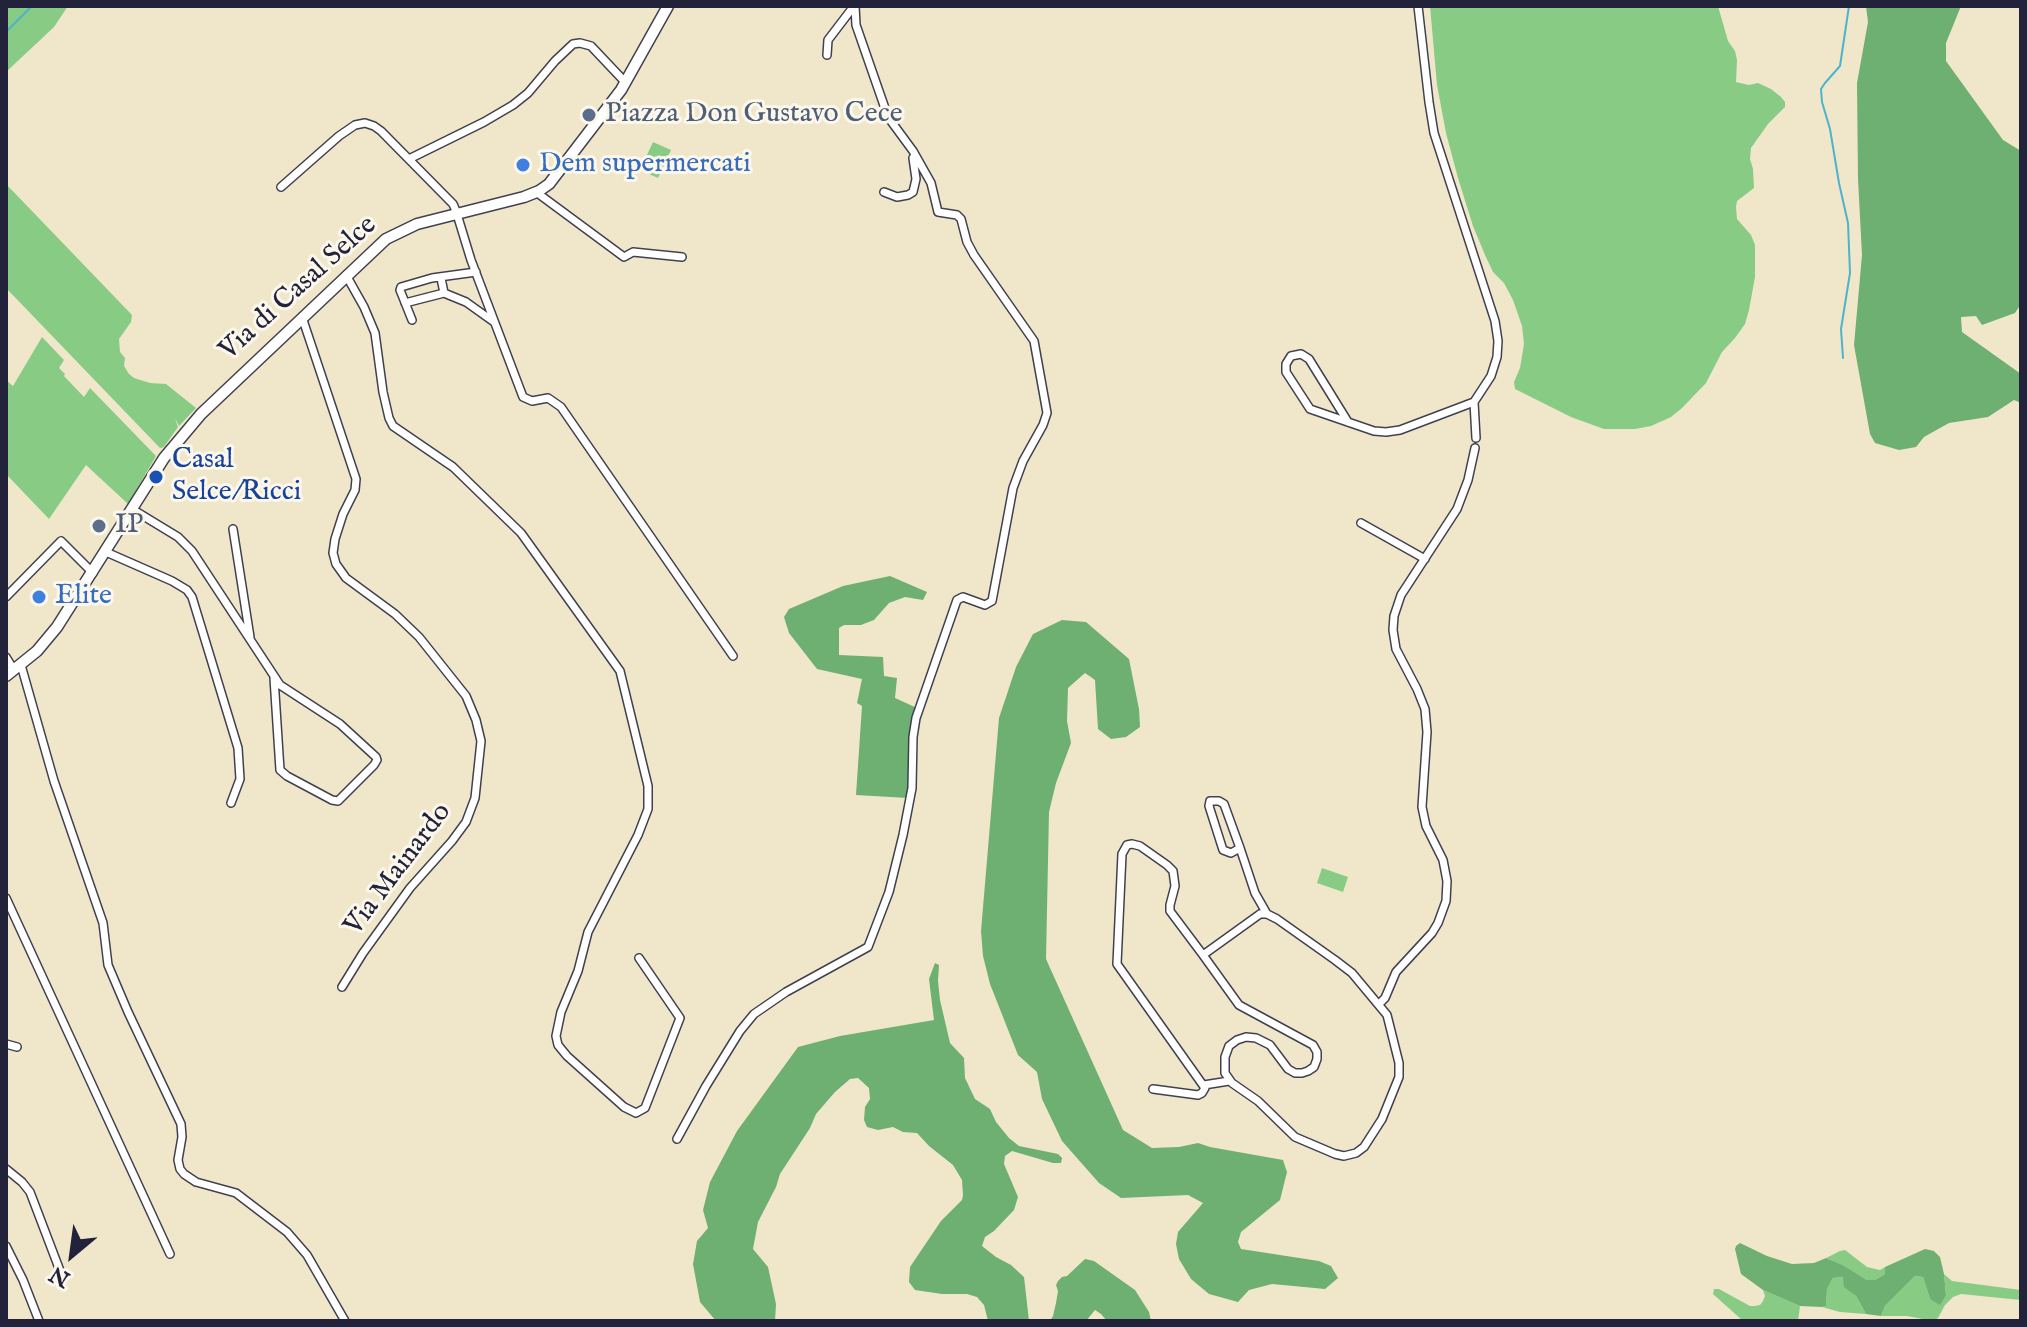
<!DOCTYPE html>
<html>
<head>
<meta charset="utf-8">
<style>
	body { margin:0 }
	#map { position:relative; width:2027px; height:1327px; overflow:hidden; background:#f0e7cb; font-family:"IM FELL English",serif }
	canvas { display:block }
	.frame { position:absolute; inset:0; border:8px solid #22223b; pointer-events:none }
	.north { position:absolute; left:32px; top:1215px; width:80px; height:80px; -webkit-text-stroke:6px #fbf7ec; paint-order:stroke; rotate:209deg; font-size:22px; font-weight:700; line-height:32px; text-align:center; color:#22223b }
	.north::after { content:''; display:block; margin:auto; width:28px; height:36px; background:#22223b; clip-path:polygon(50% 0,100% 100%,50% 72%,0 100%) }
</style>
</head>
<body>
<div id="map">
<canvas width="2027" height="1327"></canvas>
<div class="frame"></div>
<div class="north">N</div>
</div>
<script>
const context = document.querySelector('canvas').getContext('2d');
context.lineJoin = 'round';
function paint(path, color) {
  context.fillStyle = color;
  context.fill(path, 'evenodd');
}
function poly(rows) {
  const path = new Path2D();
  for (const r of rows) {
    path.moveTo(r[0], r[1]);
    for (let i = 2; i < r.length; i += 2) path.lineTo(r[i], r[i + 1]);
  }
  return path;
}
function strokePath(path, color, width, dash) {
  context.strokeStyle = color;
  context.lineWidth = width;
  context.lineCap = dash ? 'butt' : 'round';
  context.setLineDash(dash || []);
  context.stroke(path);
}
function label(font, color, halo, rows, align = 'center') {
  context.font = font + ' "IM FELL English",serif';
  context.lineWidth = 6;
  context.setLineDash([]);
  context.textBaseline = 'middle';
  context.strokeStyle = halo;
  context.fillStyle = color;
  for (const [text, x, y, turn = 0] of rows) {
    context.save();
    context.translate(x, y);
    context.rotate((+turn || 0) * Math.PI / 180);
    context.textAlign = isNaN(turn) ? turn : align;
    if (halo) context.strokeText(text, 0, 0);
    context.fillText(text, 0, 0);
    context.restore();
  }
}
paint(poly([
	[6,6,68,6,54,27,6,72],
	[1430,6,1718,6,1728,41,1735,51,1737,60,1736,82,1749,85,1758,83,1771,89,1781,97,1785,102,1785,107,1768,124,1751,148,1750,159,1753,169,1754,188,1737,201,1736,207,1737,219,1751,235,1755,245,1755,277,1749,310,1745,324,1735,338,1722,352,1706,383,1682,408,1671,417,1651,426,1635,429,1604,429,1571,417,1515,389,1514,382,1520,368,1524,344,1522,326,1513,300,1504,283,1493,272,1485,255,1473,226,1458,178,1446,133,1437,85],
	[653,142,671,150,658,178,640,170],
	[6,184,132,315,131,322,119,339,120,352,125,358,124,366,129,374,134,378,150,383,166,384,196,408,179,426,175,418,178,427,164,447,160,448,6,288],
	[42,337,64,360,59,368,65,374,64,376,84,397,90,388,156,456,128,504,86,465,49,519,6,474,6,380,13,386],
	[1322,868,1348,877,1343,892,1317,883],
	[1845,1250,1867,1267,1880,1270,1885,1267,1885,1274,1875,1280,1867,1280,1843,1265,1826,1258,1840,1251],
	[1944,1274,1952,1281,2021,1290,2021,1300,1961,1294,1953,1297,1945,1305,1938,1318,1933,1321,1907,1316,1881,1316,1885,1306,1915,1276,1923,1277,1930,1299,1946,1294],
	[1844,1277,1845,1287,1856,1296,1866,1314,1840,1312,1822,1307,1826,1306,1827,1289,1833,1278],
	[1714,1289,1719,1289,1750,1306,1755,1306,1760,1305,1763,1301,1765,1296,1763,1290,1800,1306,1798,1321,1743,1321,1713,1294]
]), '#88cb84');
paint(poly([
	[1866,6,1961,6,1946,43,1946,61,2003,140,2021,151,2021,304,2015,313,1982,325,1976,316,1961,317,1962,332,2021,374,2021,403,2014,400,1988,417,1949,423,1924,437,1916,447,1899,450,1875,443,1870,434,1854,345,1862,255,1858,179,1857,83,1868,22],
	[890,576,927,592,923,600,905,597,889,603,874,620,861,625,844,625,839,628,839,655,883,657,884,676,897,678,895,698,917,708,909,741,908,798,856,795,862,706,857,703,862,679,817,669,789,633,784,617,789,609,843,586],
	[1062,620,1086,622,1129,659,1139,709,1140,727,1126,737,1111,739,1098,729,1095,680,1085,673,1068,688,1067,721,1071,743,1056,783,1049,812,1046,959,1123,1130,1152,1148,1179,1147,1198,1143,1210,1147,1283,1160,1287,1172,1280,1200,1241,1232,1238,1242,1241,1249,1319,1261,1331,1266,1338,1278,1325,1289,1272,1284,1249,1290,1238,1302,1209,1294,1191,1279,1179,1259,1176,1244,1178,1232,1203,1203,1188,1195,1121,1198,1099,1183,1062,1141,1042,1099,1037,1072,1018,1055,990,984,983,956,981,931,999,718,1016,667,1033,634],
	[935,963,939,965,938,981,940,1000,950,1043,964,1058,965,1078,975,1099,990,1109,996,1122,1009,1138,1019,1146,1058,1154,1062,1158,1061,1163,1053,1163,1012,1151,1005,1156,1004,1164,1018,1197,1014,1210,994,1231,985,1237,982,1246,996,1257,1011,1265,1024,1277,1029,1321,988,1321,984,1305,977,1297,967,1294,942,1294,915,1290,909,1282,910,1267,941,1221,962,1200,963,1195,962,1180,953,1165,929,1146,917,1133,903,1132,893,1127,878,1130,867,1127,864,1120,865,1107,870,1099,869,1088,858,1078,850,1079,835,1092,816,1114,810,1128,780,1174,776,1187,758,1222,753,1249,768,1267,776,1304,775,1321,716,1321,700,1302,693,1264,697,1241,708,1228,703,1210,710,1182,737,1131,798,1047,840,1036,934,1020,929,979],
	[1740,1243,1767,1256,1792,1264,1814,1263,1826,1258,1843,1265,1867,1280,1875,1280,1885,1274,1885,1267,1925,1249,1934,1251,1940,1257,1944,1274,1946,1295,1940,1305,1930,1299,1923,1277,1915,1276,1885,1306,1881,1316,1866,1314,1856,1296,1844,1287,1843,1277,1833,1278,1827,1289,1826,1306,1822,1307,1800,1306,1763,1290,1741,1274,1735,1249,1736,1246],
	[1085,1259,1094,1261,1135,1290,1149,1312,1151,1321,1107,1321,1101,1314,1095,1310,1086,1321,1050,1321,1053,1316,1056,1303,1058,1291,1056,1285,1058,1281,1062,1277,1067,1276]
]), '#6eaf72');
strokePath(poly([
	[6,32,32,6],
	[1843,358,1841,329,1850,273,1848,223,1839,183,1830,129,1822,102,1821,89,1825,83,1840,66,1849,6]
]), '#4db3cc', 2);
const street = poly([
	[827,55,828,40,854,6],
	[409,159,484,122,513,105,528,93,555,61,573,44,580,43,591,46,626,83],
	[281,187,339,136,355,125,365,123,374,126,381,131,453,204,456,211,471,260,523,397,532,401,548,398,561,407,733,656],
	[536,192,624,257,633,252,682,257],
	[884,192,897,197,908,195,913,192,916,179,913,158],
	[346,275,364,307,375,333,383,392,389,418,393,426,453,467,521,533,620,671,648,786,648,809,638,835,588,932,578,971,561,1012,556,1036,558,1045,567,1056,624,1107,636,1113,645,1108,680,1018,639,958],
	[441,278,444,293,466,302,494,322],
	[405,303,444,293],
	[302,317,356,479,355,490,343,514,335,539,333,553,336,564,346,578,395,614,419,637,466,696,476,720,481,741,475,798,466,822,452,841,410,888,363,953,342,987],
	[412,320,400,290,401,287,432,278,476,272],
	[1474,402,1476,438],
	[1348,422,1309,359,1301,354,1291,356,1286,364,1286,372,1310,409,1374,431,1386,432,1400,430,1474,402,1491,376,1497,357,1498,341,1495,321,1434,133,1429,102,1418,6],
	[132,509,178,537,192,551,280,685,340,724,376,757,377,760,374,765,338,801,332,800,287,776,280,770,274,678],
	[1361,523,1425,559],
	[233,529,250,637],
	[106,552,172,581,187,590,192,597,238,748,240,779,231,803],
	[6,597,61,541,93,573],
	[6,657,14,670],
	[21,665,54,781,103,923,108,965,128,1012,181,1124,182,1137,178,1160,180,1169,184,1174,196,1182,236,1193,287,1232,307,1255,345,1321],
	[1240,848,1231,853,1223,850,1209,806,1210,801,1219,801,1224,804,1240,848,1255,893,1267,914],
	[6,898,170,1254],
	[1260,914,1267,914,1277,919,1335,960,1352,973,1387,1015,1399,1063,1399,1077,1382,1119,1364,1147,1356,1153,1344,1156,1335,1154,1295,1137,1258,1101,1232,1083,1225,1073,1225,1057,1229,1046,1237,1040,1246,1037,1256,1038,1270,1045,1288,1069,1295,1073,1302,1073,1308,1071,1314,1067,1317,1059,1317,1052,1313,1045,1239,1005,1203,955,1260,914],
	[1379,1004,1385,998,1396,972,1432,933,1438,923,1446,901,1447,881,1443,860,1426,826,1422,807,1427,732,1425,709,1417,689,1396,649,1393,630,1394,616,1401,595,1457,509,1468,480,1475,448],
	[6,1044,17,1047],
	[1204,1085,1229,1081],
	[1153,1089,1198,1095,1202,1093,1205,1088,1117,964,1122,854,1127,845,1132,844,1140,846,1167,865,1173,871,1175,886,1170,905,1170,911,1203,955],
	[677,1139,706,1086,740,1031,754,1014,786,992,868,947,889,892,903,835,912,788,913,737,916,718,957,600,963,597,985,605,992,601,1013,488,1023,461,1043,425,1047,413,1034,341,974,255,967,242,961,219,957,215,938,212,931,183,913,151,888,117,856,25,855,6],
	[6,1169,22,1182,30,1192,62,1276],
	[6,1246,23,1280,39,1321]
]);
const secondary = poly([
	[6,676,37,651,57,627,164,458,201,414,386,239,417,224,524,197,539,191,549,184,621,90,668,6]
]);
strokePath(street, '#414051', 10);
strokePath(secondary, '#414051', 13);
strokePath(street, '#fff', 7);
strokePath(secondary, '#fff', 10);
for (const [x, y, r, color] of [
	[589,115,8,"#5c6f8a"],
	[523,165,8,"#3f7fe0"],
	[156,477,8,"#1a4fb4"],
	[99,526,8,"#5c6f8a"],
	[39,597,8,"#3f7fe0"]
]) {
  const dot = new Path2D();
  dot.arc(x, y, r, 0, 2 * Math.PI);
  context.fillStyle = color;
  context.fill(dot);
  strokePath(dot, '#fbf7ec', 3);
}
label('28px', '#4e5e75', '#fbf7ec', [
	["Piazza Don Gustavo Cece",605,115],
	["IP",115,526]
], 'left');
label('28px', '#366cbe', '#fbf7ec', [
	["Dem supermercati",539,165],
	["Elite",55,597]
], 'left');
label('28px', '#22223b', '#fbf7ec', [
	["Via di Casal Selce",299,289,-42],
	["Via Mainardo",399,870,-53]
]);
label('28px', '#164399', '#fbf7ec', [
	["Casal",172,461],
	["Selce/Ricci",172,493]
], 'left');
</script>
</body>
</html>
